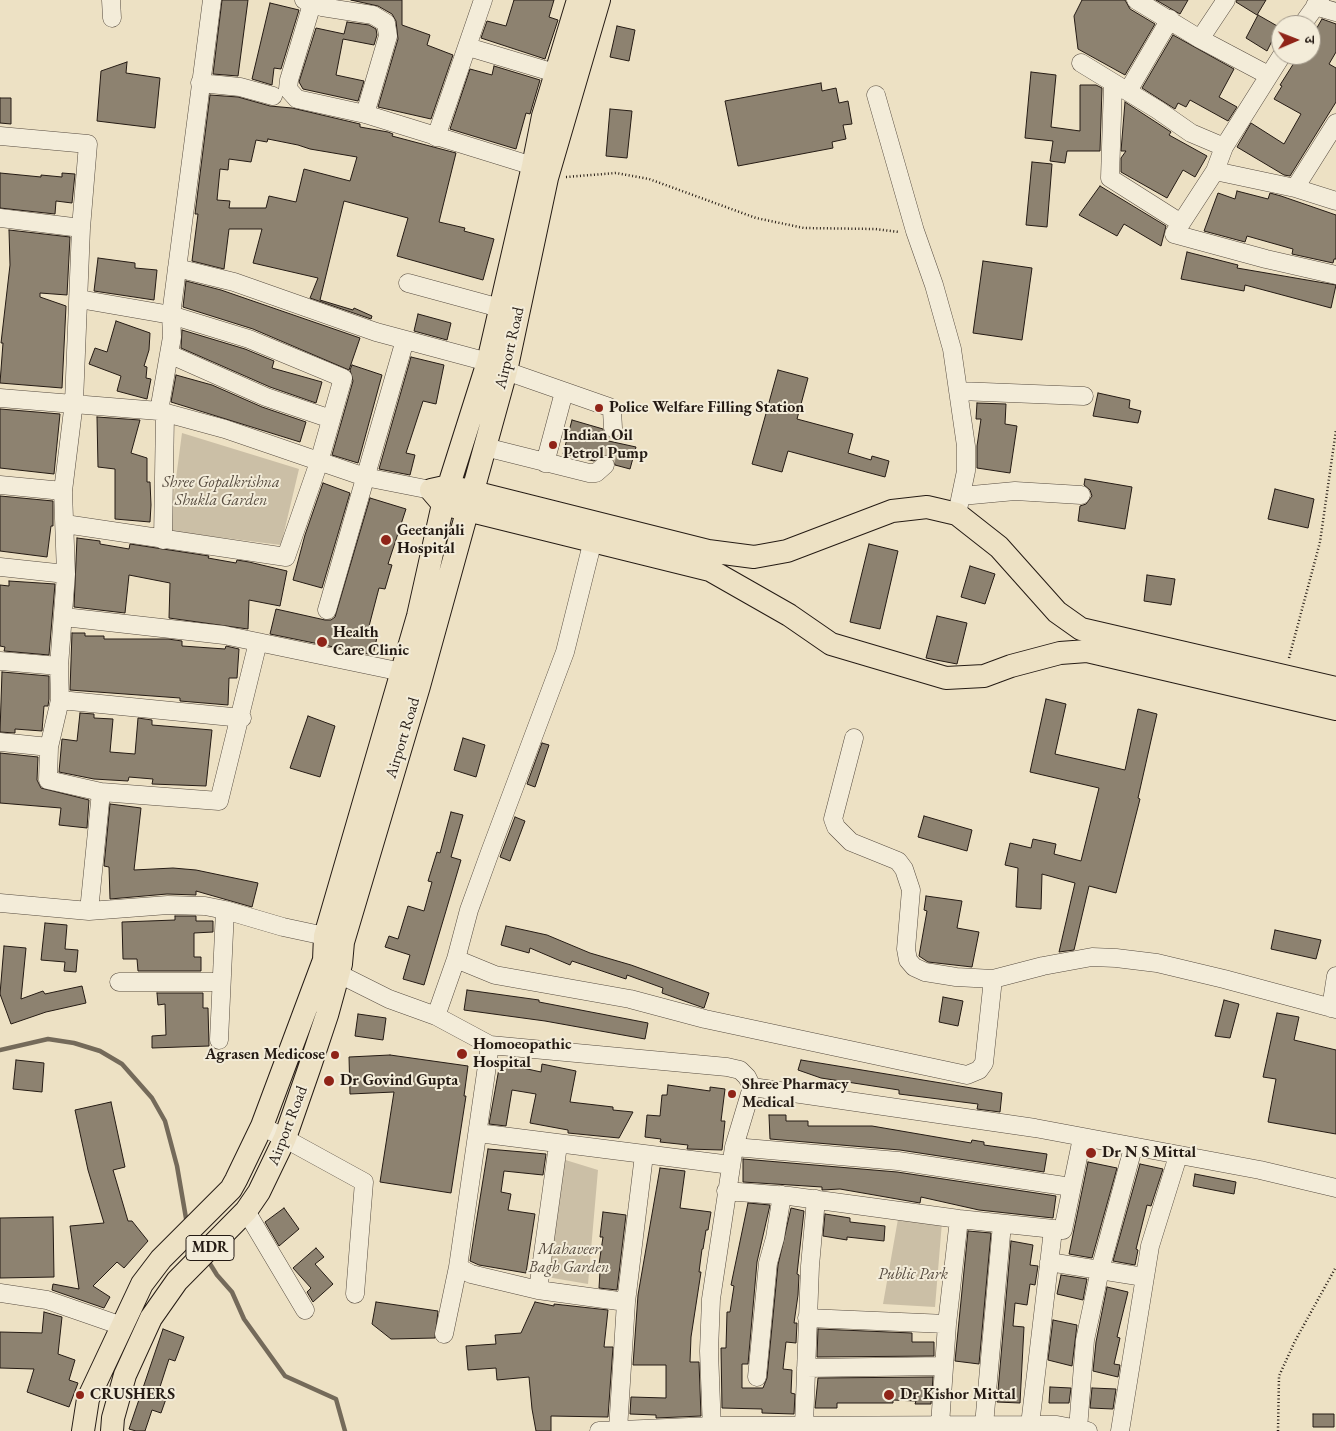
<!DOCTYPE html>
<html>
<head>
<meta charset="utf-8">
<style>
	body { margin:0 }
	#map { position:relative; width:1336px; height:1431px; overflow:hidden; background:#ede1c4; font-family:"EB Garamond","Noto Serif Devanagari",serif }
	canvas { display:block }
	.north { position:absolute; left:1271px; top:15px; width:50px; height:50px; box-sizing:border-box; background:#f3ecd9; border:1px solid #a1988a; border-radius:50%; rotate:89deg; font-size:14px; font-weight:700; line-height:20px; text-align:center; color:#251b14 }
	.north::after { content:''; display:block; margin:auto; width:18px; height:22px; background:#8f2418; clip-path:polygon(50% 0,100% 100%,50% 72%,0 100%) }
</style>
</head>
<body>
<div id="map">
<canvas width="1336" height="1431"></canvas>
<div class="north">उ</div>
</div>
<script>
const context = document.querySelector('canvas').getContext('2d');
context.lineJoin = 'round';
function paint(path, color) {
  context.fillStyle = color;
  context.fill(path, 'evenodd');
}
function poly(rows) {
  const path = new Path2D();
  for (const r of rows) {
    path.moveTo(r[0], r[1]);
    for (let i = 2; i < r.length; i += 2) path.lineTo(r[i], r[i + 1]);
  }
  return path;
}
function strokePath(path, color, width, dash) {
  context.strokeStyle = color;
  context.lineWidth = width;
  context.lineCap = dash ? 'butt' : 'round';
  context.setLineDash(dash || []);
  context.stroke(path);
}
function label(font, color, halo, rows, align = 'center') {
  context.font = font + ' "EB Garamond",serif';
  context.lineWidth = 4;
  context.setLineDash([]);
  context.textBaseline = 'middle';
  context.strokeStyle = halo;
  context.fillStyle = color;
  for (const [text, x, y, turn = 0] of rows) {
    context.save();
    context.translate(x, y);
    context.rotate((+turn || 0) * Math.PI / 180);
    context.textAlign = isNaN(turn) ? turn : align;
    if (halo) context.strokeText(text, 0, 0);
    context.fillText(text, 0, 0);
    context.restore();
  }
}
paint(poly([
	[182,433,299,469,281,545,169,531],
	[559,1158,598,1170,588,1284,547,1277],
	[898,1219,942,1222,935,1307,883,1304]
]), '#cbbfa6');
strokePath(poly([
	[0,1050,48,1039,74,1043,100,1051,122,1064,152,1098,165,1121,177,1166,187,1224],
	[207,1259,217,1275,232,1292,244,1319,285,1376,336,1399,345,1431]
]), '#746a5a', 4.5);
const building = poly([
	[222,0,248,0,238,76,213,74,222,0],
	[351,0,402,0,402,25,430,35,427,45,453,55,431,119,378,107,398,39,396,21,392,14,378,6,351,0],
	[514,0,554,0,549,17,558,20,545,59,481,38,487,21,506,26,514,0],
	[1082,0,1125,0,1130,9,1155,24,1125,75,1078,49,1074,16,1082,0],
	[1156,0,1188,0,1180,14,1156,0],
	[1237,0,1266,0,1257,15,1236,2,1237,0],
	[270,3,299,10,281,69,274,68,272,85,252,79,270,3],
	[1258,15,1279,27,1267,51,1246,38,1258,15],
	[1322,19,1336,24,1336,52,1329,64,1336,68,1336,102,1290,176,1284,175,1237,147,1251,123,1284,144,1301,114,1274,99,1282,86,1280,85,1299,55,1311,55,1311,38,1322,19],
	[347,22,369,25,376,29,377,35,374,45,343,39,336,75,364,81,358,101,303,89,299,82,316,28,344,34,347,22],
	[617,26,635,30,629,61,610,57,617,26],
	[1173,35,1234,69,1219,97,1237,107,1228,121,1190,100,1186,107,1178,103,1175,109,1142,88,1173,35],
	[127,62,126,73,160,78,155,128,97,121,101,71,127,62],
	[494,66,540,80,530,114,526,113,516,149,450,129,470,69,492,75,494,66],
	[1031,72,1056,75,1051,127,1080,131,1080,85,1096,85,1102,88,1100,151,1067,151,1065,163,1050,161,1053,141,1025,138,1031,72],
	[821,83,822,91,836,88,839,103,848,101,852,124,843,125,846,139,832,142,833,148,738,166,725,101,821,83],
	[210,95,238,97,270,106,292,108,360,124,360,127,388,132,393,134,392,136,456,153,439,222,465,228,464,231,494,239,483,280,397,256,408,218,344,201,320,300,353,310,354,308,372,316,371,319,310,298,318,278,253,263,262,229,229,229,224,269,192,261,198,214,195,214,210,95],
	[268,139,298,145,310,149,357,157,350,181,304,169,296,202,269,196,266,208,229,208,230,201,217,200,220,169,228,170,229,159,251,162,256,140,267,142,268,139],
	[0,98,11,98,11,124,0,123,0,98],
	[1125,102,1171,132,1169,135,1207,156,1195,177,1183,170,1167,198,1121,172,1121,158,1126,151,1121,151,1125,102],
	[610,109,632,111,627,158,606,156,610,109],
	[1032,162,1052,164,1047,227,1026,225,1032,162],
	[0,173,41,177,41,175,62,177,62,173,75,174,72,203,56,201,55,214,0,208,0,173],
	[1100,186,1166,226,1161,246,1124,224,1117,236,1079,215,1100,186],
	[1237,191,1268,199,1270,193,1281,196,1336,215,1336,259,1334,259,1333,263,1292,254,1293,249,1247,236,1245,242,1204,231,1218,193,1235,199,1237,191],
	[9,230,70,237,67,295,40,293,40,297,66,306,62,388,0,383,3,343,1,343,10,265,9,230],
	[1187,252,1238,265,1237,268,1336,285,1331,308,1245,285,1244,291,1181,279,1187,252],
	[98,258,135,263,135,268,157,270,154,300,94,291,98,258],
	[983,261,1032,268,1022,340,973,333,983,261],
	[186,281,221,290,360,338,349,370,253,329,183,307,186,281],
	[418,314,451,323,447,340,414,331,418,314],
	[116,321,150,333,149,350,144,366,147,367,146,378,151,379,147,399,117,391,121,376,89,364,95,348,107,352,116,321],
	[182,330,245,349,274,361,272,368,322,382,316,403,270,387,181,348,182,330],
	[411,357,444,365,436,404,423,401,406,453,415,455,410,475,379,469,411,357],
	[352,365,382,375,358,463,332,455,353,381,350,370,352,365],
	[778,370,808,378,797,419,853,434,848,453,871,460,872,456,889,461,885,477,788,451,782,472,752,464,778,370],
	[176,375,212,385,262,407,306,422,300,442,171,402,176,375],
	[1098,393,1130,400,1129,408,1141,411,1138,423,1093,416,1098,393],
	[977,403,1006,404,1005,424,1017,426,1010,473,977,468,977,446,981,419,976,419,977,403],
	[0,409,60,414,54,474,0,468,0,409],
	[97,417,140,420,131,453,147,458,147,482,150,482,151,505,150,522,115,519,115,469,98,467,97,417],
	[572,420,603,429,606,435,604,440,636,447,630,469,615,465,613,458,608,455,602,455,594,461,563,454,572,420],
	[1085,479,1132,487,1125,529,1078,521,1080,506,1086,504,1092,496,1090,490,1084,485,1085,479],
	[323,483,350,493,322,588,293,580,305,535,323,483],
	[1275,489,1314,499,1308,528,1268,519,1275,489],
	[0,496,53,501,53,526,51,526,47,557,0,551,0,496],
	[370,498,406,509,388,564,392,565,385,589,379,588,368,630,378,633,373,655,270,634,276,609,325,620,331,620,335,617,370,498],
	[77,538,100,541,100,544,129,549,130,544,209,556,208,558,236,563,237,560,249,562,287,571,280,606,249,600,248,629,169,618,170,583,129,575,125,613,74,607,77,538],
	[869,544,898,551,880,629,850,622,869,544],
	[970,566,995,574,985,604,961,597,970,566],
	[1147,575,1175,579,1171,605,1144,601,1147,575],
	[9,581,55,584,49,655,4,651,5,647,0,646,0,585,9,586,9,581],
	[937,616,967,623,957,664,926,658,937,616],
	[72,633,85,633,85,636,104,636,104,639,168,639,182,641,182,646,225,649,226,646,239,649,237,678,229,678,228,705,180,701,180,698,70,690,72,633],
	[2,672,49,676,49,699,48,706,44,706,42,731,15,729,15,733,0,732,2,672],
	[1046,699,1066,704,1055,754,1125,770,1138,709,1157,714,1138,798,1140,799,1116,893,1089,886,1074,950,1059,952,1075,883,1042,874,1041,909,1016,907,1018,868,1005,865,1010,843,1031,848,1033,839,1056,844,1054,854,1081,861,1099,788,1030,772,1046,699],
	[80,713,94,714,94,718,113,719,110,752,135,754,138,718,152,720,152,725,212,730,206,786,152,784,153,779,129,777,128,781,94,779,59,772,62,739,77,741,80,713],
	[308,716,335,726,320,777,290,768,308,716],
	[463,738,485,745,476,777,454,770,463,738],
	[542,743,549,745,535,787,527,784,542,743],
	[0,753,38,757,37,780,41,788,89,800,87,828,59,825,61,808,0,803,0,753],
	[110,804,141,808,134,870,173,868,196,870,258,883,252,907,196,891,196,895,167,894,110,899,109,867,104,866,110,804],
	[451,812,463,815,451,857,461,860,424,985,403,979,410,955,385,947,389,936,398,939,408,906,424,911,432,882,428,881,437,852,440,853,451,812],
	[924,816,972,830,967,851,918,837,924,816],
	[515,817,525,821,510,861,500,857,515,817],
	[926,896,962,901,957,928,979,932,972,967,928,962,919,956,927,911,924,910,926,896],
	[175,916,196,916,196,921,213,921,213,932,194,933,194,957,201,957,201,971,138,971,137,959,123,959,122,922,175,920,175,916],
	[45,923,67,925,65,949,78,950,76,972,64,971,65,962,41,960,45,923],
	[506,926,547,935,590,953,631,965,709,993,704,1008,662,993,663,988,627,975,626,979,572,961,570,965,530,948,529,953,501,945,506,926],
	[1275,930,1321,940,1316,959,1271,949,1275,930],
	[4,946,26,948,21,999,43,991,45,994,82,986,86,1003,46,1012,11,1024,0,994,4,946],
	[467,990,539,1000,539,1002,648,1023,645,1039,545,1021,464,1010,467,990],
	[157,993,203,993,203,1008,208,1008,209,1046,152,1048,152,1036,166,1035,165,1004,158,1005,157,993],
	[943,997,963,1001,958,1026,939,1022,943,997],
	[1224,1000,1239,1004,1230,1038,1215,1036,1224,1000],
	[1277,1013,1299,1017,1294,1040,1336,1050,1336,1134,1268,1122,1276,1079,1263,1077,1277,1013],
	[358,1014,386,1018,383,1040,355,1036,358,1014],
	[390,1055,468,1066,464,1096,466,1096,451,1193,380,1182,394,1092,350,1094,349,1057,390,1055],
	[16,1060,44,1063,42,1092,13,1089,16,1060],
	[801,1060,1002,1093,1000,1112,977,1109,978,1104,899,1094,899,1090,821,1078,798,1070,801,1060],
	[500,1063,541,1072,542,1064,576,1071,570,1102,613,1107,613,1110,633,1112,619,1138,568,1133,568,1130,530,1123,536,1094,512,1090,506,1126,489,1124,500,1063],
	[668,1085,710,1091,710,1087,725,1089,721,1121,725,1121,722,1150,687,1149,688,1145,660,1142,661,1139,645,1137,647,1115,660,1116,662,1095,667,1095,668,1085],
	[111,1102,125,1167,113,1170,128,1221,132,1221,148,1241,124,1268,117,1262,93,1286,110,1297,104,1308,52,1290,53,1284,79,1289,70,1226,104,1223,88,1170,75,1110,111,1102],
	[769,1115,786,1115,786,1121,808,1121,808,1126,872,1126,971,1143,972,1140,984,1142,984,1145,1047,1154,1044,1172,900,1150,770,1139,769,1115],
	[488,1149,546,1154,543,1175,504,1171,501,1192,511,1194,508,1210,535,1214,526,1273,479,1265,470,1261,488,1149],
	[743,1159,897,1172,1056,1196,1053,1218,979,1210,921,1197,920,1203,840,1189,822,1190,822,1187,743,1182,743,1159],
	[1088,1162,1117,1168,1092,1258,1069,1254,1088,1162],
	[1140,1164,1163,1169,1151,1206,1147,1205,1136,1249,1138,1250,1135,1265,1113,1261,1140,1164],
	[660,1168,685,1171,680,1208,711,1212,708,1230,706,1230,703,1249,702,1249,699,1272,701,1272,691,1337,690,1362,699,1362,701,1416,656,1418,656,1415,630,1414,631,1397,666,1398,666,1365,633,1365,638,1295,660,1168],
	[1195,1174,1236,1182,1234,1194,1193,1186,1195,1174],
	[748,1203,770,1205,757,1262,748,1364,742,1364,742,1388,763,1388,767,1378,778,1265,791,1208,804,1211,797,1274,799,1275,798,1295,794,1323,797,1323,796,1343,786,1342,783,1369,792,1370,791,1393,795,1394,794,1414,762,1413,762,1409,722,1408,721,1348,726,1348,727,1312,730,1312,734,1286,731,1285,748,1203],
	[284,1208,299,1229,279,1246,265,1222,284,1208],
	[603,1212,626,1215,617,1290,599,1288,600,1271,598,1271,603,1237,600,1237,603,1212],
	[825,1214,850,1218,850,1222,885,1226,884,1241,847,1237,847,1240,823,1236,825,1214],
	[53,1217,54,1277,0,1278,0,1218,53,1217],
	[968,1231,991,1233,979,1364,955,1361,968,1231],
	[1011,1241,1033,1245,1030,1265,1038,1266,1035,1285,1030,1284,1027,1305,1015,1303,1013,1326,1024,1327,1020,1403,997,1402,1011,1241],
	[316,1248,324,1257,315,1264,333,1284,313,1302,307,1292,311,1288,293,1268,316,1248],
	[1061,1275,1087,1279,1083,1300,1057,1294,1061,1275],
	[1107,1287,1128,1292,1117,1337,1120,1338,1114,1364,1120,1365,1118,1377,1093,1371,1096,1342,1107,1287],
	[376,1302,438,1311,435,1338,391,1339,372,1324,376,1302],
	[535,1302,554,1306,554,1304,608,1310,604,1347,613,1347,608,1417,551,1416,551,1431,536,1431,532,1409,529,1377,497,1380,496,1368,468,1370,466,1346,496,1344,495,1335,521,1333,535,1302],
	[44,1312,62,1317,58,1354,75,1360,69,1380,78,1383,69,1407,27,1392,34,1369,0,1368,0,1332,42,1333,44,1312],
	[1053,1320,1077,1325,1072,1366,1048,1360,1053,1320],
	[163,1329,184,1337,175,1361,169,1359,158,1393,167,1396,161,1413,152,1410,145,1431,136,1431,129,1429,163,1329],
	[818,1329,912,1333,912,1342,934,1342,934,1356,817,1357,818,1329],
	[933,1377,931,1404,915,1404,916,1401,893,1400,893,1403,837,1403,837,1408,815,1408,818,1378,933,1377],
	[1050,1387,1071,1388,1069,1403,1049,1403,1050,1387],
	[1092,1388,1116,1389,1113,1409,1090,1408,1092,1388],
	[1313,1414,1334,1414,1334,1427,1313,1427,1313,1414]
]);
paint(building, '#8d8270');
strokePath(building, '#251b14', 1);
strokePath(poly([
	[605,465,613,428]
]), '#c5b9a1', 18, [18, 9]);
const minor = poly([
	[111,0,112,18],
	[304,0,322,7,373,15,386,23,388,36,365,114],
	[1136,0,1200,39,1268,75],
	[312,4,289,80,288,89,297,99,365,114,533,166],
	[1315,6,1336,12],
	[1302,25,1320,0],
	[1200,39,1226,0],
	[468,47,555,73],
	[1282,55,1224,147,1215,171,1174,234,1266,259,1336,275],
	[1081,63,1158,110,1191,133,1224,147],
	[200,83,240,87,273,96],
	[1113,84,1110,178,1181,223],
	[1128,91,1170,19],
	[876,95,915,231,934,285,952,349,966,446,966,471,957,514],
	[0,136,88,144,81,228,74,402,63,491,66,574,59,666,60,700,49,747,48,780,101,792,219,801,258,642],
	[436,137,483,0],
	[1215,171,1295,188,1336,201],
	[1295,188,1336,123],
	[0,218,81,228],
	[177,268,234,282,376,332,488,362,506,371,609,407,612,410,613,428],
	[408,283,500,308],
	[169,354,266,397,331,419],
	[959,391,1084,396],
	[0,398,159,411,225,429,365,477,431,490],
	[159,411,172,337,171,315,212,0],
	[485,447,589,473,596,473,605,465],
	[545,463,564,392],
	[0,485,63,491],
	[961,496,1015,491,1081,495],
	[65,524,286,557,319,462,343,378,249,339,171,315,79,299],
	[163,540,165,414],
	[593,540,565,652,490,852,469,910,456,959,495,975,630,999,705,1019,967,1075,979,1070,984,1063,993,979],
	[0,567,66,574],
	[327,610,405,340],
	[64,617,224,635,402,672],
	[0,661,59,666],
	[60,700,242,718],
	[854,738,833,819,836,827,851,842,898,861,904,869,911,890,906,949,908,960,914,967,925,972,956,977,993,979,1043,966,1092,957,1116,958,1157,963,1224,979,1336,1009],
	[0,742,49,747],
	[0,903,89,911,168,905,205,906,225,910,283,927,325,936],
	[89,911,101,792],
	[329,969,389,999,436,1016,490,1045,727,1067,740,1070,747,1077,752,1087,734,1147,711,1299,709,1351,712,1431],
	[119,982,220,982],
	[1331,1008,1336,976],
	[436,1016,456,959],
	[219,1040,225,910],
	[752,1087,1035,1128,1260,1170,1336,1188],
	[262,1126,364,1182,355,1294],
	[478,1133,731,1165],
	[734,1147,898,1161,1071,1187],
	[726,1191,789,1196,959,1219,1063,1230,1082,1138],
	[246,1211,305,1310],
	[1049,1262,1144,1277],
	[458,1267,471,1274,538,1290,626,1302],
	[538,1290,558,1145],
	[0,1293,47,1300,122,1326],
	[807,1318,947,1324],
	[444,1334,458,1267,490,1045],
	[806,1368,943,1366],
	[757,1377,768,1263,775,1238,782,1195],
	[804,1425,810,1266,816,1199],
	[940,1425,947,1324,959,1219],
	[984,1425,1002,1224],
	[1030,1425,1053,1230],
	[1078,1429,1085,1340,1100,1270,1133,1148],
	[618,1430,626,1302,644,1155],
	[599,1431,712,1426,1030,1425,1057,1425,1088,1431],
	[1120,1431,1150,1246,1178,1156]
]);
const major = poly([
	[1336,688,1081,629,1057,612,999,547,957,514,927,507,892,511,787,551,754,557,708,551,449,486,431,490,443,504,710,570,789,615,831,644,946,678,984,676,1011,666,1060,653,1087,651,1336,709],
	[83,1431,88,1399,142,1284,161,1259,231,1189,236,1180,262,1126,324,960,325,936,418,616,443,504,488,362,533,166,543,116,578,0],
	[112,1431,113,1418,125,1375,151,1318,177,1281,246,1211,259,1192,285,1138,309,1069,327,1015,341,964,343,942,419,686,506,371,547,178,599,0]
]);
strokePath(minor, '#574c40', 19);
strokePath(major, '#251b14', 24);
strokePath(poly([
	[566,177,616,173,649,179,756,218,804,228,875,229,899,232],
	[1289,658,1320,542,1336,430],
	[1278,1431,1279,1376,1295,1341,1336,1267]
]), '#251b14', 2.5, [1, 2.5]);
strokePath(minor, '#f3ecd9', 18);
strokePath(major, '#ede1c4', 22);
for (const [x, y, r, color] of [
	[599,408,5,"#8f2418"],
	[553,445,5,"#8f2418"],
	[386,540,6,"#8f2418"],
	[322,642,6,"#8f2418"],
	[462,1054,6,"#8f2418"],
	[335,1055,5,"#8f2418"],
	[329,1081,6,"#8f2418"],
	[732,1094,5,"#8f2418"],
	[1091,1153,6,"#8f2418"],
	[80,1395,5,"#8f2418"],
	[889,1395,6,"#8f2418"]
]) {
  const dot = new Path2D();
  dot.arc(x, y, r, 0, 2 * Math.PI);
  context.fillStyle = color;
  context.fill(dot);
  strokePath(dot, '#f3ecd9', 2);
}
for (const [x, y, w] of [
	[210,1248,48]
]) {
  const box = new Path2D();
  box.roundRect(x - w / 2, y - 12.5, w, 25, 4);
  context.fillStyle = '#f3ecd9';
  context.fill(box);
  strokePath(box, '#251b14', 1);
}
label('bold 15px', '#251b14', null, [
	["MDR",210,1248]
]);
label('16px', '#251b14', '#f3ecd9', [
	["Airport Road",510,348,-77],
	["Airport Road",403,738,-73],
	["Airport Road",288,1126,-69]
]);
label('bold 16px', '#251b14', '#f3ecd9', [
	["Police Welfare Filling Station",609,408],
	["Indian Oil",563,436],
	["Petrol Pump",563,454],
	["Geetanjali",397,531],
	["Hospital",397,549],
	["Health",333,633],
	["Care Clinic",333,651],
	["Homoeopathic",473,1045],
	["Hospital",473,1063],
	["Agrasen Medicose",325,1055,"right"],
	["Dr Govind Gupta",340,1081],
	["Shree Pharmacy",742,1085],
	["Medical",742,1103],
	["Dr N S Mittal",1102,1153],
	["CRUSHERS",90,1395],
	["Dr Kishor Mittal",900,1395]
], 'left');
label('italic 16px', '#574c40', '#f3ecd9', [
	["Shree Gopalkrishna",221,483],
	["Shukla Garden",221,501],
	["Mahaveer",569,1250],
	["Bagh Garden",569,1268],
	["Public Park",913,1275]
]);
</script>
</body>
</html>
